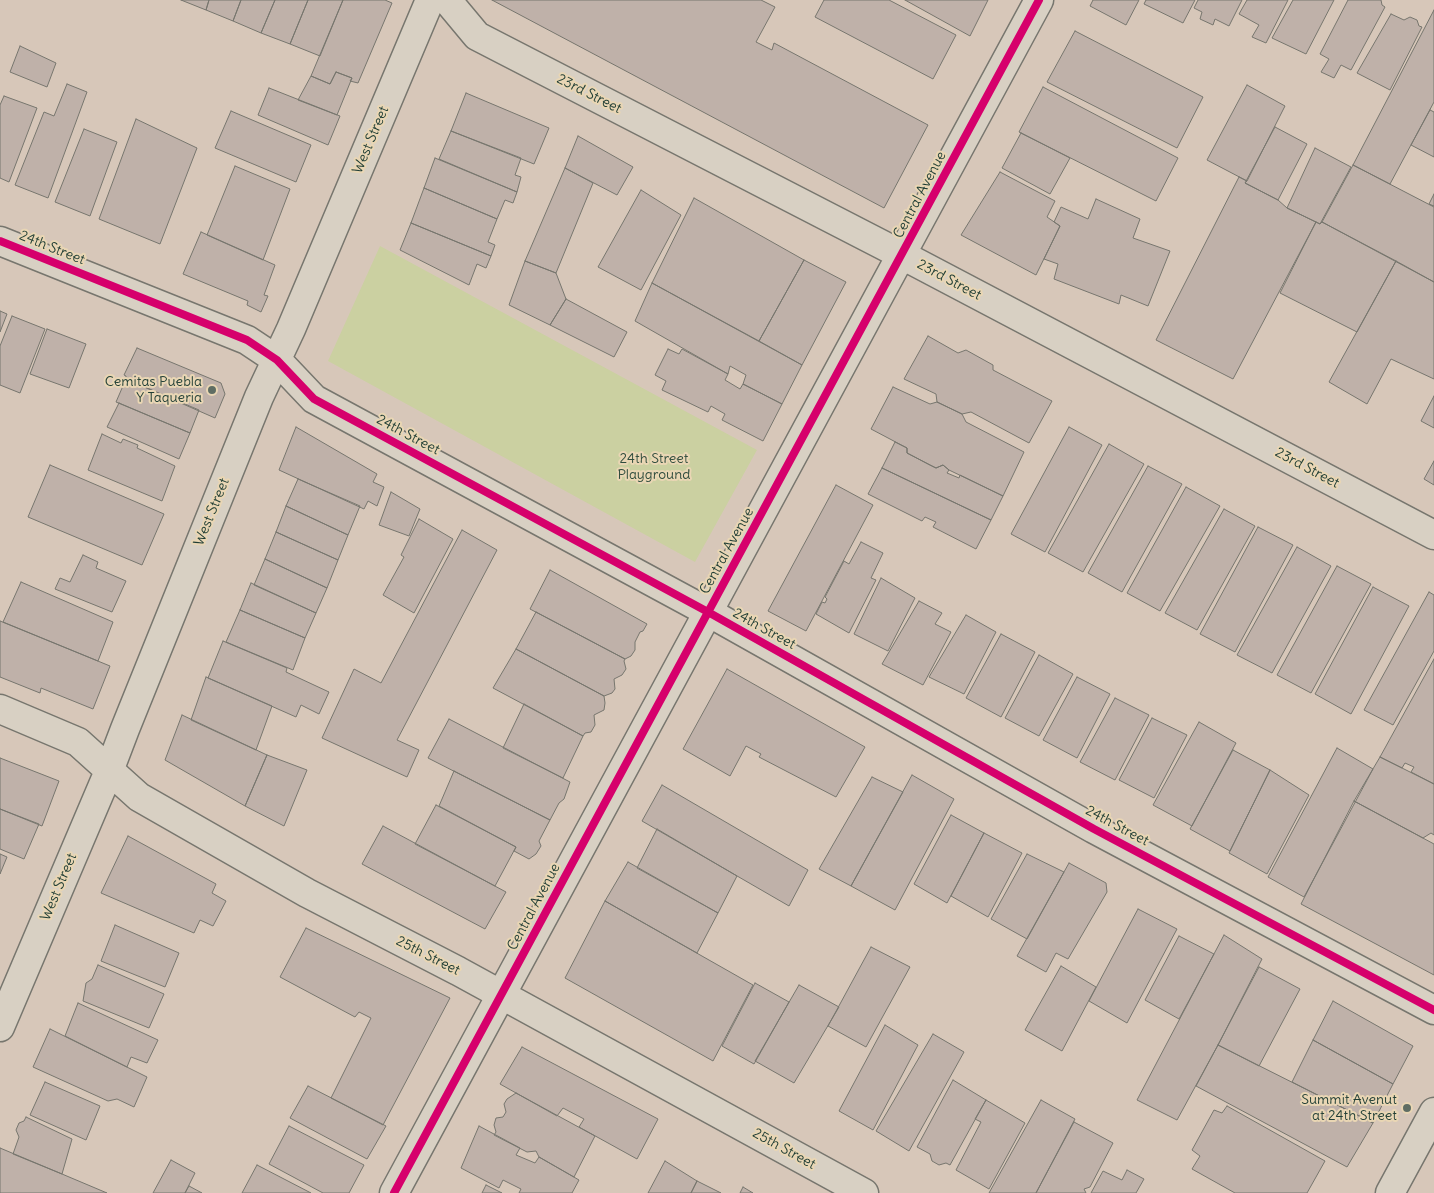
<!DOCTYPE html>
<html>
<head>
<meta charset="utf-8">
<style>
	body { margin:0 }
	canvas { display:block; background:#d7c7b9 }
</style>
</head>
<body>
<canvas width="1434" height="1193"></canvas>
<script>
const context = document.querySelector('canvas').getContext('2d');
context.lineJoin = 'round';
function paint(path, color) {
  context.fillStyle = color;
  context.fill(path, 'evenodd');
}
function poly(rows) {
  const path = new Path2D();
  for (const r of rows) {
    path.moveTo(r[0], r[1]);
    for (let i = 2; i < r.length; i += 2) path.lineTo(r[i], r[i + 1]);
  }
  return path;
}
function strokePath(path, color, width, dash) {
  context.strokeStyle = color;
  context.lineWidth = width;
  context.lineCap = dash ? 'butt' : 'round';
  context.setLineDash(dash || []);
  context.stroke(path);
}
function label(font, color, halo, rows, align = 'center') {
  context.font = font + ' Delius,sans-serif';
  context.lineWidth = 4;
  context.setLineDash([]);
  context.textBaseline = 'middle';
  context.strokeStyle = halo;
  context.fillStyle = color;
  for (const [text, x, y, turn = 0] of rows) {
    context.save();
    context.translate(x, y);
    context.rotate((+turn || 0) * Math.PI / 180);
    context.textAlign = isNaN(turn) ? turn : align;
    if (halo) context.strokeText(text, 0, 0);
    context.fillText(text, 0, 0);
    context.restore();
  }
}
paint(poly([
	[380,246,757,450,695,562,328,361]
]), '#cbd0a1');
const building = poly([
	[181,0,209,0,206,10,181,0],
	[209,0,241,0,233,21,206,10,209,0],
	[241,0,275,0,261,33,233,21,241,0],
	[275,0,308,0,290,44,261,33,275,0],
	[308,0,343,0,320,56,290,44,308,0],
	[343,0,385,0,392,3,358,83,350,81,352,78,336,72,330,84,311,76,343,0],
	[492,0,761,0,775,7,756,42,772,50,774,43,928,125,884,208,492,0],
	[824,0,889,0,956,35,933,79,815,17,824,0],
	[905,0,988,0,970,36,905,0],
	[1093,0,1139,0,1126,25,1090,6,1093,0],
	[1146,0,1195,0,1183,23,1144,4,1146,0],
	[1198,0,1242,0,1229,26,1215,19,1213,25,1200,19,1202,12,1194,8,1198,0],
	[1247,0,1288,0,1266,43,1252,37,1259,25,1239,14,1247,0],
	[1293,0,1334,0,1306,54,1272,38,1293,0],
	[1348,0,1381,0,1382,5,1385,7,1351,70,1341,65,1334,78,1321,72,1329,59,1320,54,1348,0],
	[1434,10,1434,102,1390,184,1353,165,1434,10],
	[1391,14,1404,20,1410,17,1417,20,1419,26,1422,27,1390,90,1357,73,1391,14],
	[1075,31,1203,97,1177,148,1047,82,1075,31],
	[20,46,56,63,47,87,10,72,20,46],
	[336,72,352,78,337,115,298,100,311,76,330,84,336,72],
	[67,84,87,92,48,198,15,185,44,112,54,116,67,84],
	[1247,85,1285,106,1247,181,1207,160,1247,85],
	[1043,87,1178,158,1156,201,1019,132,1043,87],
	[269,88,340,116,328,145,258,115,269,88],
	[466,93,549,128,534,164,451,131,466,93],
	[4,96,37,108,9,182,0,178,0,105,4,96],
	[1430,110,1434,112,1434,157,1411,145,1430,110],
	[231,111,311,145,296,182,215,148,231,111],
	[136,119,197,148,160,244,99,219,136,119],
	[1275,127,1307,144,1278,200,1245,183,1275,127],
	[84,129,117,142,90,216,55,202,84,129],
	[451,131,521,158,515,175,521,177,517,192,439,159,451,131],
	[1021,133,1070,158,1050,194,1002,168,1021,133],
	[578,136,633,167,617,195,565,168,578,136],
	[1315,148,1351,167,1320,224,1287,208,1315,148],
	[435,158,517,192,513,203,505,200,497,219,424,188,435,158],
	[1353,165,1434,207,1434,282,1322,222,1353,165],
	[235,166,290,189,263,260,207,235,235,166],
	[565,168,593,183,556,273,525,261,565,168],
	[1000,172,1055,201,1047,217,1060,226,1036,275,961,235,1000,172],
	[1239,177,1247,181,1245,183,1278,200,1287,208,1316,222,1233,379,1156,340,1239,177],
	[424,188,497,219,488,242,495,245,491,256,411,223,424,188],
	[641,190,681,215,641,290,598,267,641,190],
	[1434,194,1434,206,1429,204,1434,194],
	[694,198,804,260,759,341,652,283,694,198],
	[1096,199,1140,219,1133,238,1170,251,1148,306,1121,295,1119,304,1054,279,1058,264,1044,259,1060,226,1054,222,1061,207,1088,219,1096,199],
	[1316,222,1320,224,1322,222,1396,261,1357,332,1280,293,1316,222],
	[411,223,491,256,486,268,477,264,469,285,400,250,411,223],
	[201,232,275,265,264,295,268,296,261,312,247,305,248,301,183,274,201,232],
	[804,260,846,282,802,365,759,341,804,260],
	[525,261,556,273,566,299,550,325,509,305,525,261],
	[1396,261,1434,282,1434,379,1391,359,1367,404,1329,382,1396,261],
	[652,283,802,365,782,404,743,384,746,375,730,366,728,374,635,321,652,283],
	[566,299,627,332,614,357,550,325,566,299],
	[0,311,7,314,0,332,0,311],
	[12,316,45,329,20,393,0,385,0,346,12,316],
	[47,329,86,344,69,388,30,374,47,329],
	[928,336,958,353,966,350,993,365,993,370,1052,401,1029,443,971,412,962,414,937,402,936,394,904,379,928,336],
	[137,348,221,383,225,394,215,418,126,379,126,376,124,375,137,348],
	[668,349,679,354,682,349,728,374,725,380,740,389,743,384,782,404,763,441,722,420,725,414,711,406,708,412,662,390,666,381,655,375,668,349],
	[126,379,199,410,190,433,116,402,126,379],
	[893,387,930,404,937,402,962,414,966,422,1024,452,1003,496,949,470,943,465,936,468,930,465,907,453,907,448,871,429,893,387],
	[1434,396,1434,428,1421,421,1434,396],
	[119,403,190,433,179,459,107,427,119,403],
	[296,427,377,474,373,482,384,487,377,506,368,501,364,509,279,470,296,427],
	[1069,427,1102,445,1045,552,1011,534,1069,427],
	[102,434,121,443,123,439,138,445,137,448,175,466,162,501,88,470,102,434],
	[895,442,907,448,907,453,930,465,936,468,943,465,949,470,947,473,959,478,960,475,1003,496,991,520,882,468,895,442],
	[1109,444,1144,464,1083,572,1048,553,1109,444],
	[1434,461,1434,485,1424,479,1434,461],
	[50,465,164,514,142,565,28,517,50,465],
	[1148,466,1182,484,1122,592,1088,573,1148,466],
	[882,468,991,520,976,549,933,527,936,522,925,517,922,521,868,494,882,468],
	[298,479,360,506,348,535,286,506,298,479],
	[836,485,873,505,806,631,768,611,836,485],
	[1186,487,1220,506,1160,611,1127,593,1186,487],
	[391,492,420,509,409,536,379,525,391,492],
	[286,506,348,535,338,560,276,532,286,506],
	[1224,509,1255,526,1197,630,1165,613,1224,509],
	[419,519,453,539,414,613,383,595,404,557,401,555,419,519],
	[1258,527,1293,545,1235,652,1200,634,1258,527],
	[462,530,497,550,397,740,419,750,407,777,322,738,354,669,381,683,462,530],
	[276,532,338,560,327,588,265,559,276,532],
	[861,542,883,553,871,578,876,580,849,633,816,614,822,602,825,603,827,599,825,597,844,561,849,564,861,542],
	[1297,547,1331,566,1272,673,1237,655,1297,547],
	[83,555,98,562,96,568,126,581,112,612,55,589,60,578,70,582,83,555],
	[265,559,327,588,316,613,254,585,265,559],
	[1337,566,1371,584,1311,693,1277,675,1337,566],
	[550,570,647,624,643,631,640,632,635,642,635,650,631,656,625,659,530,609,550,570],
	[881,578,915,598,888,651,854,634,881,578],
	[21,582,113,622,98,661,3,622,21,582],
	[251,583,316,613,305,638,240,610,251,583],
	[1373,587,1409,606,1351,714,1315,694,1373,587],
	[1429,592,1434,595,1434,651,1393,725,1364,710,1429,592],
	[919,601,942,613,935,624,951,632,923,685,882,664,919,601],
	[240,610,305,638,293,670,226,642,240,610],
	[536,612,625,659,624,661,626,669,622,675,614,679,615,689,612,693,604,696,516,649,536,612],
	[966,615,996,632,964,694,929,677,966,615],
	[0,621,110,666,93,709,41,688,40,693,0,677,0,621],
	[1001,634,1035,652,1001,717,966,698,1001,634],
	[223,641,287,668,286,672,329,692,319,714,301,705,296,717,208,678,223,641],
	[516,649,604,696,605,703,604,710,594,715,595,725,591,732,585,733,583,736,493,688,516,649],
	[1039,655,1073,674,1039,736,1005,718,1039,655],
	[1434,659,1434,784,1411,772,1414,767,1405,763,1402,768,1380,757,1434,659],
	[727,669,865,747,836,797,759,757,761,754,746,746,730,776,683,749,727,669],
	[206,677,272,706,256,750,191,720,206,677],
	[1077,677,1110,694,1077,758,1043,740,1077,677],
	[1115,698,1149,715,1115,780,1080,762,1115,698],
	[524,704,583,736,563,778,503,748,524,704],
	[182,715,267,755,245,806,165,760,182,715],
	[1152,718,1187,735,1154,798,1119,780,1152,718],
	[449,719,570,782,564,799,559,803,550,820,428,758,449,719],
	[1199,722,1236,743,1192,826,1153,805,1199,722],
	[1337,748,1373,769,1304,897,1268,877,1337,748],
	[1233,750,1270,770,1230,851,1190,829,1233,750],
	[267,755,307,770,284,826,245,806,267,755],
	[1380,757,1434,784,1434,835,1431,833,1423,838,1354,801,1380,757],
	[0,758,59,781,42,826,0,809,0,758],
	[1270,770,1309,795,1267,874,1229,853,1270,770],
	[454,771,550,820,539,841,541,846,536,854,529,859,514,851,516,847,439,806,454,771],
	[912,775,954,799,895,910,851,886,912,775],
	[872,777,903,792,851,886,819,869,872,777],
	[662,785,808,870,789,906,642,821,662,785],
	[1354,801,1434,844,1434,975,1301,904,1354,801],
	[436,805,516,847,495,886,415,844,436,805],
	[0,809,39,824,24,859,0,849,0,809],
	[951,815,984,833,947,903,914,884,951,815],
	[383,826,506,892,485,929,362,864,383,826],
	[657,829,737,876,718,913,637,868,657,829],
	[984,833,1022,853,988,917,951,896,984,833],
	[128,836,216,884,212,893,226,901,213,926,200,920,194,933,101,893,128,836],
	[0,854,7,857,0,874,0,854],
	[1027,854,1064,872,1027,939,991,919,1027,854],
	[628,862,718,913,697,953,605,901,628,862],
	[1069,863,1106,883,1107,892,1068,959,1056,953,1046,972,1017,956,1069,863],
	[605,901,753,985,713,1061,565,978,605,901],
	[1138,909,1177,929,1127,1023,1089,1001,1138,909],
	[115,925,179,953,165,987,101,961,115,925],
	[306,928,450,998,383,1125,331,1098,371,1018,359,1012,355,1017,280,977,306,928],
	[1224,935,1262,959,1218,1045,1177,1120,1137,1100,1224,935],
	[1179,936,1214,954,1179,1019,1145,1000,1179,936],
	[871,947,910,967,866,1047,828,1026,871,947],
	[98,965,164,994,149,1028,83,1001,86,983,92,979,98,965],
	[1061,966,1096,987,1062,1051,1025,1030,1061,966],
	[1259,967,1300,989,1259,1066,1218,1045,1259,967],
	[755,983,789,1002,754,1064,722,1046,755,983],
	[799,985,839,1007,794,1083,755,1061,799,985],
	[1333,1001,1413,1046,1393,1084,1313,1040,1333,1001],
	[78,1003,158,1040,147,1063,131,1057,127,1067,65,1036,78,1003],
	[885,1025,918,1045,873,1130,839,1111,885,1025],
	[50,1029,147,1077,134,1107,117,1099,108,1101,33,1067,50,1029],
	[933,1034,964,1052,909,1151,876,1131,933,1034],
	[1313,1040,1393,1084,1373,1123,1292,1082,1313,1040],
	[1218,1045,1373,1123,1347,1167,1196,1086,1218,1045],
	[522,1047,658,1119,637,1159,579,1127,584,1119,563,1108,557,1116,500,1084,522,1047],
	[953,1080,986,1100,950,1165,946,1163,939,1165,932,1161,930,1154,917,1147,953,1080],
	[45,1082,100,1106,86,1140,30,1115,45,1082],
	[308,1086,386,1126,367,1159,290,1118,308,1086],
	[516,1093,595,1136,574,1177,539,1157,536,1151,527,1152,494,1135,496,1132,494,1125,496,1118,503,1117,506,1112,504,1104,507,1099,516,1093],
	[986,1100,1025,1123,989,1189,956,1170,981,1122,975,1119,986,1100],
	[1041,1100,1075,1119,1036,1193,989,1193,1041,1100],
	[1227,1106,1325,1161,1307,1193,1235,1193,1192,1169,1200,1156,1192,1150,1214,1110,1222,1113,1227,1106],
	[26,1117,72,1139,62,1174,13,1154,19,1137,16,1130,19,1123,24,1121,26,1117],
	[1074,1122,1113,1143,1090,1187,1084,1189,1086,1193,1036,1193,1074,1122],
	[289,1126,364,1165,349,1193,323,1193,269,1164,289,1126],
	[479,1126,520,1148,516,1155,535,1163,539,1157,579,1180,572,1193,519,1193,521,1189,503,1180,499,1188,461,1168,479,1126],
	[0,1148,62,1174,107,1193,0,1193,0,1148],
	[171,1160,195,1173,185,1193,153,1193,171,1160],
	[665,1161,697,1181,691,1193,648,1193,665,1161],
	[257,1165,311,1193,242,1193,257,1165],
	[1127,1170,1144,1179,1136,1193,1091,1193,1103,1171,1122,1180,1127,1170],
	[697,1181,721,1193,691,1193,697,1181],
	[486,1185,502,1193,482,1193,486,1185],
	[189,1186,202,1193,185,1193,189,1186],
	[743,1187,753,1193,740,1193,743,1187]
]);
paint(building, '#bfb1a9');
strokePath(building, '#77766e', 1);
const minor = poly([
	[447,0,477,36,902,255,1434,535],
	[0,241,247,340,277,360,314,399,708,612,1094,829,1434,1010],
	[0,709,78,742,139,797,307,893,458,971,864,1193],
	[0,1027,109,771,125,729,259,397,291,329,430,0],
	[394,1193,1039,0]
]);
const tertiary = poly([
	[1390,1193,1434,1112]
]);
strokePath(minor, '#77766e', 31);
strokePath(tertiary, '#77766e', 31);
strokePath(minor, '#d8d0c3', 28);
strokePath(tertiary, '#d8d0c3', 28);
strokePath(poly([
	[0,241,247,340,277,360,314,399,708,612,1094,829,1434,1010],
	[394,1193,1039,0]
]), '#d6006c', 8);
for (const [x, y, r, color] of [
	[212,390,5,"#5f6d63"],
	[1407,1108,5,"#5f6d63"]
]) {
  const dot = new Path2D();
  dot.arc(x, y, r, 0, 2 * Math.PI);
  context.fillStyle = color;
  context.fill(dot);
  strokePath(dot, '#e9d6b4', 2);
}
label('14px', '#1f3d34', '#e9d6b4', [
	["23rd Street",589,94,27],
	["West Street",371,140,-67],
	["Central Avenue",920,195,-62],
	["24th Street",52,248,22],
	["23rd Street",949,280,28],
	["24th Street",408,435,28],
	["23rd Street",1307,468,28],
	["West Street",212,512,-68],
	["Central Avenue",727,551,-61],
	["24th Street",764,629,29],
	["24th Street",1117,826,28],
	["West Street",59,887,-67],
	["Central Avenue",534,907,-62],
	["25th Street",428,956,27],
	["25th Street",784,1149,29]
]);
label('14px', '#1f3d34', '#e9d6b4', [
	["Cemitas Puebla",202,382],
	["Y Taqueria",202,398],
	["Summit Avenut",1397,1100],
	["at 24th Street",1397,1116]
], 'right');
label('14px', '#2f4c3d', '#e9d6b4', [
	["24th Street",654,459],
	["Playground",654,475]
]);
</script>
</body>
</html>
